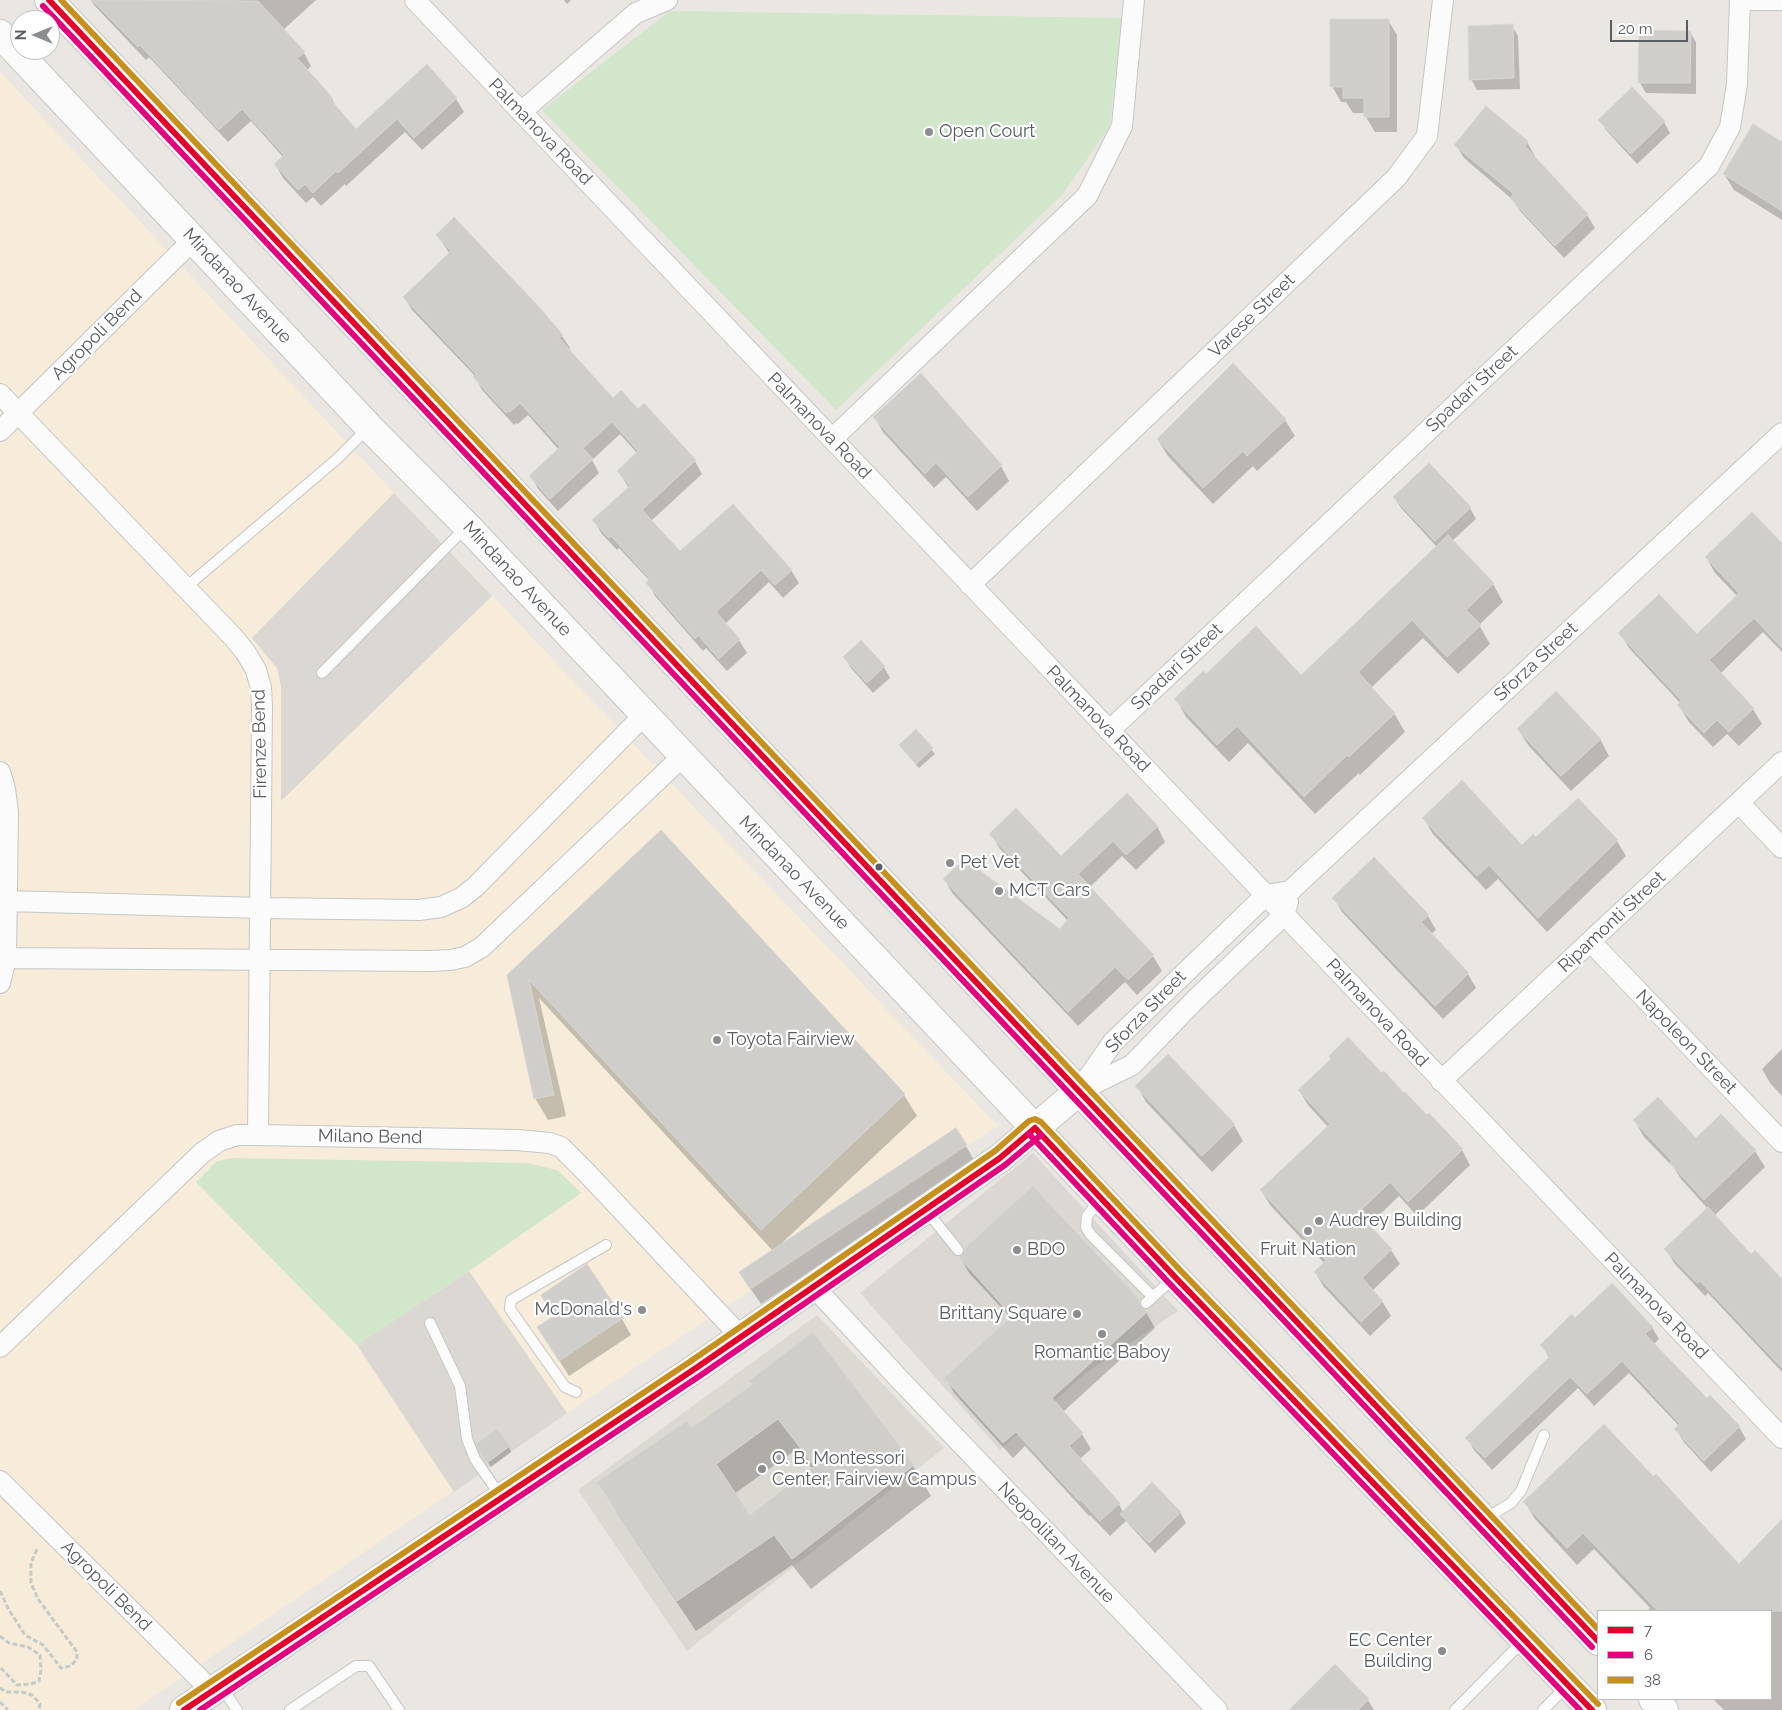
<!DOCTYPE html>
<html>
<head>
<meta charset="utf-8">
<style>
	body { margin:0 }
	#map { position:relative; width:1782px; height:1710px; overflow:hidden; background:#eae7e2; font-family:Raleway,sans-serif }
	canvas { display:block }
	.legend { position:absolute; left:1597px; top:1610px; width:175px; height:90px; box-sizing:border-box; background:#fff; border:1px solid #bcbec0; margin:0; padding:6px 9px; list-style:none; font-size:15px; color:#585d62 }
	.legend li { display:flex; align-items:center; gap:10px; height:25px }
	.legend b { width:25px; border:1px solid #bcbec0 }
	.north { position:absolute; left:10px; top:10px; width:50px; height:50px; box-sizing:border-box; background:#fff; border:1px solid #bcbec0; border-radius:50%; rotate:270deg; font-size:14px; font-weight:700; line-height:20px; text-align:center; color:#585d62 }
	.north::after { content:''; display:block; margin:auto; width:18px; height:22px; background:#8b8d8f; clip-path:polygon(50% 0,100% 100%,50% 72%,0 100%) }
	.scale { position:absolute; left:1610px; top:20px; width:78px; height:22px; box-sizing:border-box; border:2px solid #585d62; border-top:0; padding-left:6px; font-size:15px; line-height:18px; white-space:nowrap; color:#585d62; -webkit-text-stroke:4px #fff; paint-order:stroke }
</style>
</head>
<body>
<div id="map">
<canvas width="1782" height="1710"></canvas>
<ul class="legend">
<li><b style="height:6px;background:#e4002b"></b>7</li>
<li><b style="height:6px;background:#e5007d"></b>6</li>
<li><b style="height:6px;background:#c7901d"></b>38</li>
</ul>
<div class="north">N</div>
<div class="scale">20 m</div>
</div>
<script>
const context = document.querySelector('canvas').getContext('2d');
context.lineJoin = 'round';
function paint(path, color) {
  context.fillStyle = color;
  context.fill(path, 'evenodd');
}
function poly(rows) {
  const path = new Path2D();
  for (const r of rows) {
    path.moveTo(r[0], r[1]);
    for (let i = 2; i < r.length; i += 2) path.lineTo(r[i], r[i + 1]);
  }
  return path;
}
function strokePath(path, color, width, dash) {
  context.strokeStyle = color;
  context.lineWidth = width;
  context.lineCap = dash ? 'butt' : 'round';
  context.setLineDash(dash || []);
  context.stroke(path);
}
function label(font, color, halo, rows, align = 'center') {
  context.font = font + ' Raleway,sans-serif';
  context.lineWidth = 4.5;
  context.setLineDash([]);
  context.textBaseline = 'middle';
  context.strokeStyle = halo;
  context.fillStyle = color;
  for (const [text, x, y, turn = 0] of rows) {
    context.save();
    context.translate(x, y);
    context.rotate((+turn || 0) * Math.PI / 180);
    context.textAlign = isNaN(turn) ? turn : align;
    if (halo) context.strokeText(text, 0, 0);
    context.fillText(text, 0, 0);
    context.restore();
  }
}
paint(poly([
	[0,72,394,493,998,1126,567,1413,134,1710,0,1710]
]), '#f6ecd9');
paint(poly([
	[394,493,492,596,281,801,281,687,277,668,252,638],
	[1033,1153,1178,1311,1086,1373,1000,1450,860,1293],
	[469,1271,567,1413,454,1492,357,1345]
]), '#dbd8d3');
paint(poly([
	[817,1315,944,1448,687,1651,578,1490]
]), '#dcd9d2');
paint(poly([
	[670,11,1122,18,1110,126,1062,195,836,410,542,110],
	[232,1158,527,1163,557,1170,581,1193,469,1271,357,1345,196,1182,217,1161]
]), '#d2e6cc');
paint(poly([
	[91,0,316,0,283,30,304,53,311,66,306,71,331,97,338,110,356,130,456,99,464,112,422,150,405,132,346,186,345,184,321,206,313,197,306,203,283,178,275,164,283,157,251,121,228,142,149,57,146,60,94,5],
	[564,0,571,0,567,4],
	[1388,20,1397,35,1397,132,1375,132,1366,117,1366,113,1353,113,1346,102,1341,102,1332,86],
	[1512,26,1518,36,1520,89,1477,90,1471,79],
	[1690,32,1696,42,1696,94,1646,93,1640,83],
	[1486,108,1527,142,1535,156,1534,157,1587,215,1595,228,1564,258,1520,211,1513,200,1464,158,1456,145],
	[1600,120,1664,122,1670,133,1637,164,1606,130],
	[1782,144,1782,220,1734,190,1724,174],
	[437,235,540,310,562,336,570,348,568,350,613,400,638,411,695,461,702,474,651,521,680,553,791,570,799,583,783,598,769,582,725,624,739,640,747,653,727,671,706,648,703,651,655,596,648,583,650,581,619,548,617,550,601,533,594,520,629,488,618,471,637,453,620,434,592,460,599,473,558,511,538,489,531,476,559,450,528,415,518,424,516,423,514,425,482,390,475,376,412,310,404,297,450,254],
	[875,417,1001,466,1009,481,977,511,946,477,934,488,883,432],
	[1285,420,1295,436,1257,471,1253,466,1213,504,1168,456,1158,440],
	[1394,497,1470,508,1476,519,1452,541,1493,584,1503,602,1479,625,1490,644,1458,674,1423,638,1371,688,1394,713,1405,732,1360,775,1359,773,1315,814,1248,743,1229,762,1186,717,1176,699,1206,676,1301,677,1437,547,1401,508],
	[1782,545,1782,652,1763,632,1720,674,1753,709,1762,724,1739,746,1727,734,1713,747,1688,721,1679,705,1681,704,1629,648,1620,633,1697,636,1737,596,1715,573,1706,557],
	[861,642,884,667,890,678,873,693,851,668,844,657],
	[1518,729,1600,739,1609,756,1571,791,1528,745],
	[916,731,935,754,919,768,900,746],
	[1578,799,1617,841,1626,856,1547,932,1498,879,1486,890,1432,833,1424,818,1522,846,1536,839],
	[1157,826,1165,842,1136,870,1122,856,1089,888,1153,956,1162,971,1137,995,1125,982,1078,1026,953,894,944,879,1060,930,1068,921,1000,849,991,834,1061,857],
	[660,832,904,1095,917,1116,782,1243,783,1244,966,1146,975,1162,761,1304,750,1288,773,1251,539,998,566,1116,548,1120,535,1098,508,975],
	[1334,898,1428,916,1436,930,1431,934,1468,974,1476,988,1443,1019,1342,912],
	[1782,1049,1782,1096,1770,1083,1762,1069],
	[1168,1056,1234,1125,1243,1141,1212,1172,1146,1102,1137,1086],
	[1382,1075,1462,1150,1470,1165,1417,1216,1399,1196,1368,1226,1391,1250,1400,1264,1372,1291,1382,1301,1391,1316,1370,1336,1324,1287,1315,1272,1324,1263,1270,1205,1261,1190,1328,1127,1308,1105,1299,1090],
	[1635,1121,1696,1140,1755,1151,1765,1167,1714,1216,1751,1256,1782,1281,1782,1372,1708,1293,1705,1296,1674,1263,1666,1249,1708,1209,1681,1179,1674,1168,1644,1137],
	[960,1257,1138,1302,1146,1312,1155,1328,1063,1412,1082,1434,1091,1449,1079,1460,1119,1504,1123,1512,1180,1512,1186,1523,1155,1553,1126,1521,1110,1536,1090,1515,1089,1516,1025,1446,1013,1458,954,1393,946,1378,1011,1318,969,1273],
	[555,1317,622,1319,631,1335,569,1376,538,1327],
	[1575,1319,1652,1327,1659,1339,1654,1344,1707,1400,1739,1427,1746,1439,1711,1472,1683,1441,1676,1429,1679,1426,1629,1373,1594,1406,1578,1388,1492,1470,1474,1450,1467,1438,1549,1358,1542,1345],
	[813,1333,913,1466,931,1496,811,1589,792,1565,696,1631,617,1513,599,1482,691,1429,753,1385],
	[797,1449,812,1469,750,1517,734,1494],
	[509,1447,511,1452,491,1467,485,1458],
	[1525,1502,1739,1566,1782,1521,1782,1710,1724,1710,1713,1699,1771,1699,1771,1611,1647,1611,1650,1608,1594,1549,1577,1565,1535,1519],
	[1368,1700,1374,1710,1291,1710]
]), '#0003');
const building = poly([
	[92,0,258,1,305,52,297,58,332,97,330,99,356,129,427,64,457,98,414,138,397,119,338,173,336,171,313,193,305,184,298,190,274,164,284,155,242,109,219,130,140,45,138,47,92,0],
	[1330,19,1389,19,1389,117,1364,117,1364,98,1343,98,1343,87,1330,87,1330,19],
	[1513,24,1514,78,1469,80,1468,26,1513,24],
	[1639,30,1691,31,1690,83,1638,83,1639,30],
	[1632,87,1665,121,1631,154,1598,120,1632,87],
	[1486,106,1528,141,1525,146,1588,214,1555,246,1510,198,1514,194,1454,145,1486,106],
	[1753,124,1782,142,1782,211,1723,174,1753,124],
	[454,217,541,309,563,335,559,338,613,398,621,390,638,409,644,403,696,460,642,510,680,551,733,504,792,570,775,585,761,570,716,612,740,639,719,659,698,635,695,639,646,583,650,579,611,536,609,538,592,520,630,486,617,471,638,451,612,422,583,448,593,459,550,499,529,476,560,447,520,403,510,412,508,411,506,413,473,377,476,374,403,297,451,251,436,235,454,217],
	[1233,363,1286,419,1247,456,1243,451,1203,488,1157,439,1233,363],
	[921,373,1002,465,968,497,936,463,925,474,873,417,921,373],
	[1429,463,1471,507,1435,541,1393,497,1429,463],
	[1752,512,1782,543,1782,648,1754,618,1709,660,1754,708,1729,732,1717,720,1704,733,1677,705,1682,701,1618,633,1659,594,1697,634,1739,593,1705,557,1752,512],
	[1448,535,1494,583,1466,610,1481,625,1447,657,1412,620,1358,672,1395,713,1349,757,1347,755,1304,797,1237,726,1217,745,1174,699,1203,671,1206,674,1256,626,1301,675,1448,535],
	[861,640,885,666,867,683,843,657,861,640],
	[1556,691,1601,739,1561,776,1517,729,1556,691],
	[916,729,933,748,916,764,899,745,916,729],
	[1462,780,1522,845,1533,834,1536,837,1578,798,1618,840,1538,918,1489,865,1477,876,1422,818,1462,780],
	[1127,793,1158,826,1126,855,1113,841,1078,874,1154,955,1128,980,1115,967,1068,1012,943,879,964,859,1060,929,1069,918,989,834,1016,808,1061,856,1127,793],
	[661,830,905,1094,761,1230,529,980,554,1095,534,1099,507,975,661,830],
	[1374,857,1429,915,1421,922,1469,973,1435,1006,1332,898,1374,857],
	[1348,1037,1382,1073,1384,1071,1404,1093,1405,1092,1427,1115,1429,1113,1463,1149,1408,1202,1390,1182,1358,1213,1392,1249,1362,1278,1383,1301,1361,1322,1314,1272,1326,1260,1260,1190,1330,1124,1298,1090,1331,1059,1329,1056,1348,1037],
	[1168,1054,1235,1124,1202,1156,1135,1086,1168,1054],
	[1658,1097,1696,1138,1721,1114,1756,1150,1704,1200,1670,1163,1672,1161,1633,1120,1658,1097],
	[956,1128,967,1145,750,1289,739,1272,956,1128],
	[1033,1186,1133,1293,1139,1301,1141,1307,1147,1312,1052,1398,1083,1433,1069,1446,1120,1503,1100,1521,1081,1500,1079,1501,1016,1432,1003,1443,944,1378,1012,1316,959,1257,964,1253,965,1248,1033,1186],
	[1708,1207,1751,1254,1755,1250,1782,1279,1782,1368,1700,1281,1697,1283,1664,1249,1708,1207],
	[587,1264,623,1318,559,1361,537,1327,554,1316,541,1295,587,1264],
	[1612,1283,1653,1327,1645,1334,1707,1398,1710,1395,1740,1426,1704,1461,1674,1429,1680,1424,1622,1361,1587,1394,1570,1377,1485,1458,1465,1438,1550,1356,1540,1345,1572,1314,1575,1318,1612,1283],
	[813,1332,914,1465,792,1559,774,1535,677,1601,597,1482,687,1421,691,1428,752,1385,749,1381,813,1332],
	[778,1419,814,1466,750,1515,716,1464,778,1419],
	[1604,1424,1653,1476,1656,1474,1739,1564,1782,1519,1782,1611,1658,1611,1583,1533,1567,1548,1523,1502,1604,1424],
	[497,1429,510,1446,487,1463,480,1453,476,1444,497,1429],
	[1152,1482,1181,1512,1149,1543,1120,1514,1152,1482],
	[1335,1664,1369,1699,1358,1710,1289,1710,1335,1664]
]);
paint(building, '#d0cecb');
strokePath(building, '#d9d6d2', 1);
const lane = poly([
	[185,588,337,459,368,428],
	[322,673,467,526],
	[1101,1199,1087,1216,1086,1227,1090,1234,1152,1296],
	[926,1210,958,1250],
	[1146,1303,1174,1278],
	[430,1323,460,1386,467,1439,475,1459,501,1497],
	[576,1392,565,1387,510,1309,511,1300,606,1245],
	[1485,1519,1511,1503,1521,1491,1544,1435],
	[221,1686,237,1710],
	[290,1710,356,1666,369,1666,399,1710],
	[1455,1710,1524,1640],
	[1543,1710,1567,1686]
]);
const street = poly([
	[415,0,1782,1438],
	[1750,0,1782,0],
	[521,112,636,13,667,0],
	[0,394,234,638,246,653,256,670,261,688,262,706,258,1135],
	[0,431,194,239],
	[832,439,1087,196,1122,126,1134,0],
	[970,585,1396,178,1427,136,1443,0],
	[1109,731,1709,166,1730,127,1737,84,1740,0],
	[0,772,5,789,8,812,6,958,0,983],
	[1739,803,1782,848],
	[7,901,260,908,419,910,441,907,461,898,475,887,644,715],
	[1591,942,1782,1142],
	[6,958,431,961,450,960,465,957,482,947,683,756],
	[1441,1081,1782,762],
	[1081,1090,1132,1065,1196,999,1284,915,1288,902],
	[1079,1091,1113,1042,1266,895,1290,891,1782,433],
	[814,1287,903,1383,1217,1710],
	[0,1347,202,1153,219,1141,237,1135,258,1135,517,1140,550,1143,561,1147,585,1171,741,1337],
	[0,1481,212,1691]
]);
const secondary = poly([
	[49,0,1598,1641],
	[0,34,369,427,467,526,1175,1277,1592,1710],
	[1653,1699,1664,1710],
	[184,1710,696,1368,926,1209,1000,1158,1079,1091]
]);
strokePath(lane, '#c6c6c5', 12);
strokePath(street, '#c6c6c5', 22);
strokePath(secondary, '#c7c6c6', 30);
strokePath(poly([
	[0,1591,9,1610,25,1635,43,1645,61,1668,71,1666,77,1659,77,1652,38,1599,31,1583,31,1563,37,1549],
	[0,1636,9,1643,28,1647,40,1655,41,1670,39,1681,31,1684,17,1685,0,1667],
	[0,1688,6,1692,22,1692,32,1695,40,1704,39,1710],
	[0,1702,8,1710]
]), '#c4cac7', 3, [5, 2.5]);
strokePath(lane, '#fcfbfb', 10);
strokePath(street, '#fcfbfb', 20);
strokePath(secondary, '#fcfbfb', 28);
strokePath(poly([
	[49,0,1598,1641],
	[1035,1128,1175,1277,1592,1710],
	[184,1710,696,1368,1000,1158,1035,1128]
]), '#e4002b', 6);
strokePath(poly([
	[43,6,1592,1647],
	[1029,1134,1169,1283,1580,1710],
	[200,1710,701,1375,1005,1165,1041,1135]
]), '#e5007d', 6);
strokePath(poly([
	[61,0,1598,1629],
	[179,1703,691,1361,995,1151,1029,1121,1035,1119,1041,1122,1181,1271,1598,1704]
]), '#c7901d', 6);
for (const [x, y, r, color] of [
	[929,132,5,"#8b8d8f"],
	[950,863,5,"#8b8d8f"],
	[879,867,4.5,"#585d62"],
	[999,891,5,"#8b8d8f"],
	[717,1040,5,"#8b8d8f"],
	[1319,1221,5,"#8b8d8f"],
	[1308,1231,5,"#8b8d8f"],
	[1017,1250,5,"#8b8d8f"],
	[642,1310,5,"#8b8d8f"],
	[1077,1314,5,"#8b8d8f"],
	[1102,1334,5,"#8b8d8f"],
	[762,1469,5,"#8b8d8f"],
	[1442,1651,5,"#8b8d8f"]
]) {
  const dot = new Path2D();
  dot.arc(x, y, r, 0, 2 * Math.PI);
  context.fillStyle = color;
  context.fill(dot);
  strokePath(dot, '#fff', 2);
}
label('18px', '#585d62', '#fff', [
	["Palmanova Road",540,132,46],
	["Mindanao Avenue",237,286,47],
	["Varese Street",1252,316,-44],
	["Agropoli Bend",97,335,-45],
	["Spadari Street",1472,389,-43],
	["Palmanova Road",819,426,46],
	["Mindanao Avenue",517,579,47],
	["Sforza Street",1536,662,-43],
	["Spadari Street",1177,667,-43],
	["Palmanova Road",1098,719,46],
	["Firenze Bend",260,744,-91],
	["Mindanao Avenue",794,873,46],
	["Ripamonti Street",1612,922,-43],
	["Sforza Street",1146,1012,-46],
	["Palmanova Road",1377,1013,47],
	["Napoleon Street",1686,1042,46],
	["Milano Bend",370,1137,1],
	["Palmanova Road",1656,1306,46],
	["Neopolitan Avenue",1056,1543,46],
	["Agropoli Bend",106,1586,45]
]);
label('18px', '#585d62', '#fff', [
	["Open Court",939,132],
	["Pet Vet",960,863],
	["MCT Cars",1009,891],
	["Toyota Fairview",727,1040],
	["Audrey Building",1329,1221],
	["BDO",1027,1250],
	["Fruit Nation",1308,1250,"center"],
	["McDonald's",632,1310,"right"],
	["Brittany Square",1067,1314,"right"],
	["Romantic Baboy",1102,1353,"center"],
	["O. B. Montessori",772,1459],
	["Center, Fairview Campus",772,1480],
	["EC Center",1432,1641,"right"],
	["Building",1432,1662,"right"]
], 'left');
</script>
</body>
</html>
